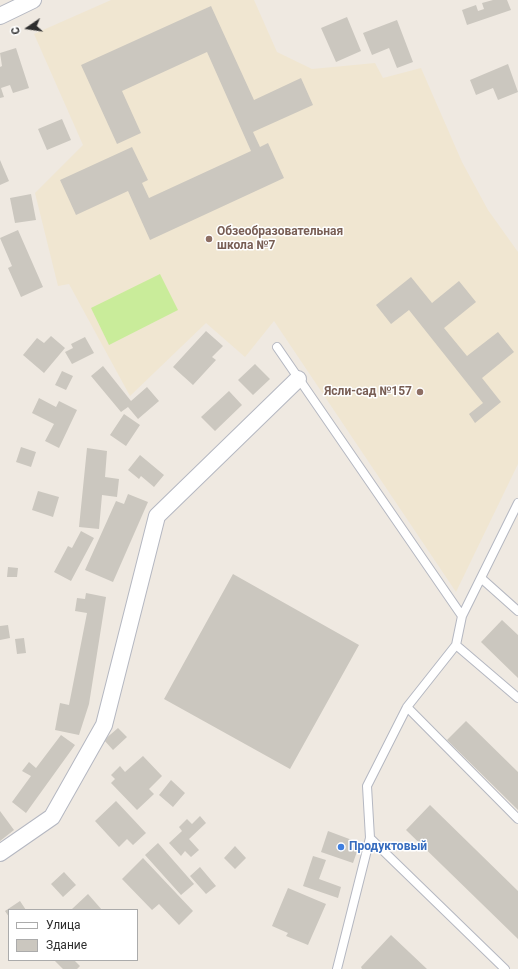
<!DOCTYPE html>
<html>
<head>
<meta charset="utf-8">
<style>
	body { margin:0 }
	#map { position:relative; width:518px; height:969px; overflow:hidden; background:#efe9e1; font-family:Roboto,sans-serif }
	canvas { display:block }
	.legend { position:absolute; left:8px; top:909px; width:130px; height:52px; box-sizing:border-box; background:#fff; border:1px solid #ababab; margin:0; padding:5px 7px; list-style:none; font-size:12px; color:#2e2e2e }
	.legend li { display:flex; align-items:center; gap:8px; height:20px }
	.legend b { width:20px; border:1px solid #ababab }
	.north { position:absolute; left:8px; top:8px; width:40px; height:40px; -webkit-text-stroke:3px #fff; paint-order:stroke; rotate:257deg; font-size:11px; font-weight:700; line-height:16px; text-align:center; color:#2e2e2e }
	.north::after { content:''; display:block; margin:auto; width:14px; height:18px; background:#2e2e2e; clip-path:polygon(50% 0,100% 100%,50% 72%,0 100%) }
</style>
</head>
<body>
<div id="map">
<canvas width="518" height="969"></canvas>
<ul class="legend">
<li><b style="height:5px;background:#fff"></b>Улица</li>
<li><b style="height:11px;background:#cbc7bf"></b>Здание</li>
</ul>
<div class="north">С</div>
</div>
<script>
const context = document.querySelector('canvas').getContext('2d');
context.lineJoin = 'round';
function paint(path, color) {
  context.fillStyle = color;
  context.fill(path, 'evenodd');
}
function poly(rows) {
  const path = new Path2D();
  for (const r of rows) {
    path.moveTo(r[0], r[1]);
    for (let i = 2; i < r.length; i += 2) path.lineTo(r[i], r[i + 1]);
  }
  return path;
}
function strokePath(path, color, width, dash) {
  context.strokeStyle = color;
  context.lineWidth = width;
  context.lineCap = dash ? 'butt' : 'round';
  context.setLineDash(dash || []);
  context.stroke(path);
}
function label(font, color, halo, rows, align = 'center') {
  context.font = font + ' Roboto,sans-serif';
  context.lineWidth = 3;
  context.setLineDash([]);
  context.textBaseline = 'middle';
  context.strokeStyle = halo;
  context.fillStyle = color;
  for (const [text, x, y, turn = 0] of rows) {
    context.save();
    context.translate(x, y);
    context.rotate((+turn || 0) * Math.PI / 180);
    context.textAlign = isNaN(turn) ? turn : align;
    if (halo) context.strokeText(text, 0, 0);
    context.fillText(text, 0, 0);
    context.restore();
  }
}
paint(poly([
	[111,0,254,0,277,52,312,69,375,63,383,78,421,68,462,162,488,210,518,252,518,464,456,592,274,321,245,357,206,323,130,396,69,284,58,286,35,193,83,145,34,34]
]), '#f0e6d1');
paint(poly([
	[160,274,178,310,109,345,91,308]
]), '#c9ec9a');
paint(poly([
	[493,0,507,0,511,10,467,25,462,10,476,5,478,11,484,9,482,3],
	[211,6,254,100,301,78,313,105,253,132,260,147,268,143,284,178,150,240,128,191,76,215,60,180,132,147,148,180,142,183,149,198,251,151,207,52,122,91,141,133,117,144,81,65],
	[347,17,361,51,336,62,321,28],
	[397,20,413,62,397,68,389,48,372,55,363,33],
	[16,48,29,88,13,93,10,85,1,88,4,97,0,98,0,67,2,66,0,53],
	[508,64,518,92,498,100,493,88,476,95,470,80],
	[62,119,71,140,47,150,38,129],
	[0,160,9,181,0,185],
	[31,194,36,220,15,223,10,198],
	[18,230,43,287,21,297,8,268,12,266,0,238],
	[411,277,432,303,459,281,476,302,444,328,467,356,498,332,514,352,482,378,501,402,475,423,469,414,483,403,409,310,391,324,376,305],
	[206,331,223,346,212,357,216,360,193,385,173,367],
	[51,336,65,348,44,373,23,355,37,338,44,343],
	[85,337,94,353,72,364,65,352,73,348,71,344],
	[255,364,270,379,253,395,238,380],
	[103,366,131,401,147,387,159,401,138,419,128,407,121,412,91,376],
	[62,371,73,376,66,390,55,385],
	[229,391,242,405,215,431,201,417],
	[39,398,56,407,59,401,77,410,59,448,45,441,54,424,32,413],
	[124,414,140,425,126,446,110,435],
	[21,447,36,452,31,467,16,462],
	[87,448,107,451,105,477,119,479,117,497,102,495,99,529,79,527],
	[140,455,164,475,154,487,141,476,139,479,128,470],
	[38,491,59,497,53,517,32,510],
	[128,494,148,502,113,582,85,570,116,501,124,504],
	[81,531,94,538,71,581,54,572,68,546,72,548],
	[8,567,18,568,17,577,7,577],
	[233,574,359,645,290,769,164,699],
	[86,593,106,597,89,704,79,735,55,730,60,703,69,705,87,613,75,611,77,598,85,599],
	[502,620,518,635,518,678,481,642],
	[8,625,10,638,0,640,0,626],
	[24,638,26,653,17,654,15,639],
	[466,721,518,772,518,810,447,740],
	[118,728,127,737,113,750,104,740],
	[61,735,75,745,26,813,12,802,31,776,22,771,29,762,36,768],
	[143,756,162,776,149,789,154,794,137,810,111,783,115,779,111,775,120,766,125,772],
	[171,780,185,793,173,807,159,795],
	[116,801,146,833,133,845,127,839,119,847,95,821],
	[430,805,518,891,518,939,406,830],
	[0,811,14,830,0,841],
	[200,816,206,823,189,839,199,850,191,857,185,851,181,856,169,843,182,831,179,827,187,819,192,824],
	[328,831,360,843,353,863,321,852],
	[158,843,194,884,181,895,145,855],
	[235,846,246,858,235,869,224,858],
	[313,856,326,860,319,879,341,887,338,898,303,886],
	[143,858,193,911,179,925,159,904,152,910,122,879],
	[200,867,216,886,206,894,190,876],
	[64,872,76,885,63,897,51,884],
	[288,888,326,904,308,945,286,936,288,933,272,926],
	[88,894,102,910,73,910,72,909],
	[20,901,26,910,9,910,9,917,5,911],
	[391,935,427,969,362,969,361,967],
	[54,960,74,960,80,966,77,969,63,969]
]), '#cbc7bf');
const lane = poly([
	[277,347,462,616],
	[481,578,518,611],
	[456,645,462,616,518,503],
	[407,707,518,819],
	[370,838,505,969],
	[337,969,370,838,367,786,407,707,456,645,518,698]
]);
const street = poly([
	[0,16,33,0],
	[0,853,52,817,104,725,157,516,298,379]
]);
strokePath(lane, '#b4b7c1', 10);
strokePath(street, '#b4b7c1', 18);
strokePath(lane, '#fff', 8);
strokePath(street, '#fff', 16);
for (const [x, y, r, color] of [
	[209,239,4,"#8d6e63"],
	[420,392,4,"#8d6e63"],
	[341,847,4,"#3f7fe0"]
]) {
  const dot = new Path2D();
  dot.arc(x, y, r, 0, 2 * Math.PI);
  context.fillStyle = color;
  context.fill(dot);
  strokePath(dot, '#fff', 1.5);
}
label('bold 12px', '#785e54', '#fff', [
	["Обзеобразовательная",217,232],
	["школа №7",217,246],
	["Ясли-сад №157",412,392,"right"]
], 'left');
label('bold 12px', '#366cbe', '#fff', [
	["Продуктовый",349,847]
], 'left');
</script>
</body>
</html>
